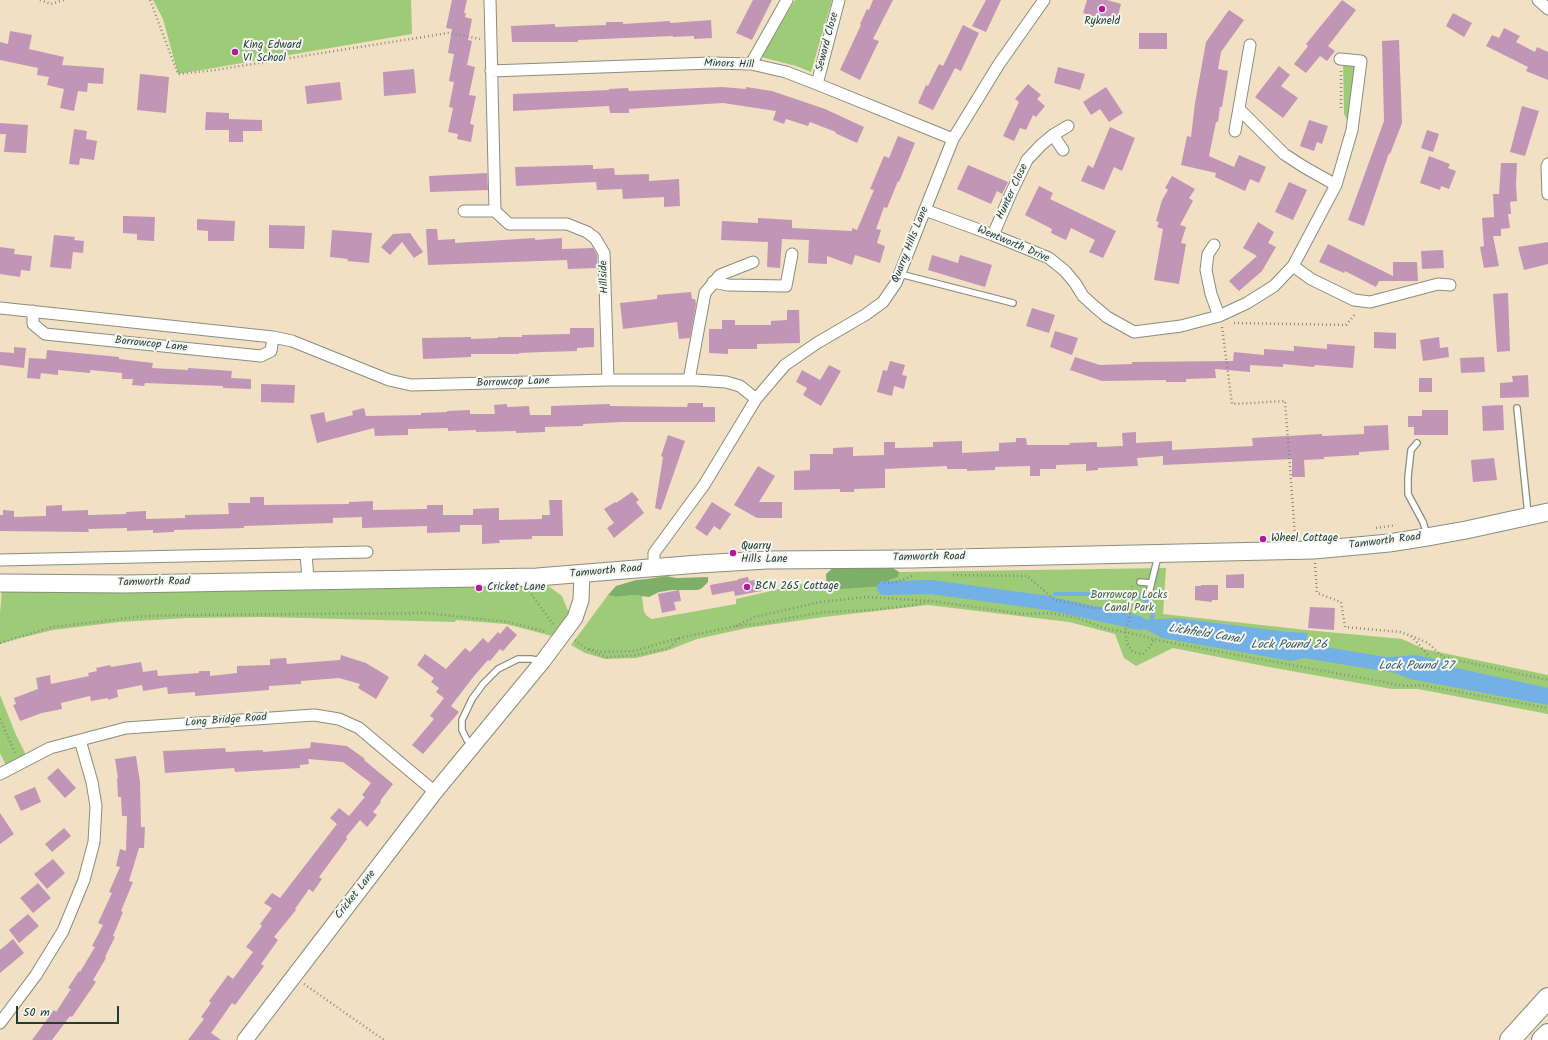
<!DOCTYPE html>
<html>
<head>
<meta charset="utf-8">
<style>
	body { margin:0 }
	#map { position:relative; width:1548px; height:1040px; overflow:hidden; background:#f1e0c4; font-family:Kalam,sans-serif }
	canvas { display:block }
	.scale { position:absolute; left:16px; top:1006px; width:103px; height:18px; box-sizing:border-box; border:2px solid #1f3d34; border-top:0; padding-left:5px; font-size:12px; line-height:14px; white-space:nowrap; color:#1f3d34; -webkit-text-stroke:3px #f6f6f2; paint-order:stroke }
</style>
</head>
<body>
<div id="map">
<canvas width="1548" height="1040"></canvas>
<div class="scale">50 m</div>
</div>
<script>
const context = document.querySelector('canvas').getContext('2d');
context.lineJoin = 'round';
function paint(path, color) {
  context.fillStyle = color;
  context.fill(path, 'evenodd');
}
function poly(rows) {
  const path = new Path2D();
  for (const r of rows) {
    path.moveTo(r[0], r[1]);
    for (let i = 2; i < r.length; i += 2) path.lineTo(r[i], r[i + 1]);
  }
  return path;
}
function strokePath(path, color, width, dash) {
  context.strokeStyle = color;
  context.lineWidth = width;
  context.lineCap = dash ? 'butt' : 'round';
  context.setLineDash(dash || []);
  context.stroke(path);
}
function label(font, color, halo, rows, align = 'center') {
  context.font = font + ' Kalam,sans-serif';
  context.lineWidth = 4;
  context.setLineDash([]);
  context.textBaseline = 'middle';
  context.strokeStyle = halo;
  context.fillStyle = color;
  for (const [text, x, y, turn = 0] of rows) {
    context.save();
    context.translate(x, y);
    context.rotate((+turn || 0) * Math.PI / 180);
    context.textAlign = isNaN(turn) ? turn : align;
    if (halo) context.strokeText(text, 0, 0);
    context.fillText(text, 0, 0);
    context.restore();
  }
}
paint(poly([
	[153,0,411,0,412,34,178,74,163,19],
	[795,0,832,0,811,72,796,66,761,57],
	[1343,61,1357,63,1350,125,1344,114],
	[891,567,899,572,1166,568,1163,614,1306,630,1402,639,1424,649,1548,675,1548,714,1418,689,1392,689,1269,667,1173,648,1136,666,1124,658,1115,634,1069,622,928,605,824,617,747,628,697,639,669,650,636,658,605,659,585,653,571,645,608,595,616,597,634,595,642,596,644,612,647,616,652,619,736,604,736,599,810,582,827,589,826,574,833,568],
	[329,585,547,585,562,596,568,611,568,614,552,636,506,624,456,620,455,622,264,617,187,618,119,622,53,630,16,639,0,644,0,613,2,590],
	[0,695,16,735,26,755,6,765,0,753]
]), '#9ecb78');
paint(poly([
	[840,567,891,567,899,572,898,577,889,580,884,586,827,590,826,574,833,568],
	[666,576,676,578,708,577,708,582,702,588,698,590,672,590,659,592,649,597,634,595,616,597,608,595,616,586,636,580,648,579]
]), '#7eaf68');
paint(poly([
	[1121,614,1148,620,1176,618,1288,632,1308,633,1306,638,1310,645,1318,648,1318,652,1317,655,1291,661,1162,638,1145,629,1119,622],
	[1415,655,1444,661,1447,666,1548,688,1548,705,1410,679,1378,666,1380,658]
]), '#72b0e5');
strokePath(poly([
	[1055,594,1137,594,1154,606,1151,624]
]), '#72b0e5', 4);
strokePath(poly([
	[884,588,931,587,1048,603,1139,623],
	[1299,650,1397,666]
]), '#72b0e5', 14);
paint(poly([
	[452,0,467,0,464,13,466,13,465,17,472,19,468,40,472,41,467,65,475,67,469,95,476,96,470,124,474,125,471,142,457,139,458,134,448,132,453,108,449,107,454,82,449,81,454,54,448,53,452,29,446,28],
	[753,0,772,0,752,40,736,33],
	[873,0,893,0,873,39,879,41,860,80,840,70,861,25,860,24,867,9,869,10],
	[986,0,1001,0,986,32,972,26],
	[1087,0,1107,0,1121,4,1116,23,1083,13],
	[1342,0,1356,10,1328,46,1335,51,1327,61,1320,56,1306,73,1294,64,1308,46,1306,44],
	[1229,10,1244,20,1221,52,1218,69,1228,71,1222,107,1220,107,1218,122,1216,122,1209,156,1234,167,1239,155,1266,167,1259,183,1250,179,1245,191,1215,177,1216,173,1181,165,1187,136,1191,137,1195,103,1206,42],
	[1453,13,1472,23,1464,37,1446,26],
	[711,20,712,38,694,39,694,36,673,37,673,36,578,40,578,42,512,42,511,26,555,24,555,27,606,25,606,22,623,22,623,24,670,21,670,23],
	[963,25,979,33,961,71,955,68,933,110,918,103,926,85,928,86,939,64,943,66],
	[1504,28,1520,36,1516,42,1535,52,1537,47,1548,52,1548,80,1526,71,1528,67,1486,46,1492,35,1499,38],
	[10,31,32,35,29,49,64,57,62,65,104,68,103,84,88,83,87,92,78,91,74,111,60,108,64,89,47,85,49,77,37,75,38,68,0,60,0,42,8,44],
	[1139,33,1167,33,1167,49,1139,49],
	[1399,40,1402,123,1390,154,1389,153,1364,226,1348,220,1384,121,1382,41],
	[1279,66,1290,75,1281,86,1298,98,1283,118,1255,97],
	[1058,67,1085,74,1080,90,1054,83],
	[414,69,416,93,384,96,383,72],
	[140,74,169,77,166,113,137,110],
	[340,82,342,100,307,104,305,86],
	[1028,84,1041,95,1037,99,1045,106,1036,117,1033,115,1026,130,1020,128,1014,141,1003,136,1019,102,1015,99],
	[722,87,746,89,746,87,772,91,825,109,864,127,857,143,835,133,836,132,810,122,808,126,786,119,784,124,773,120,776,111,723,103,629,109,629,113,610,113,609,106,513,111,513,94,609,90,609,89,628,88,629,91],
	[1106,87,1123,113,1109,122,1100,109,1091,115,1083,102],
	[1522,106,1539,111,1525,156,1510,152],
	[206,112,229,113,229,119,262,120,262,131,243,131,243,142,229,142,229,130,205,130],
	[1309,120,1328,126,1322,144,1317,142,1314,151,1300,146],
	[0,123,28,125,26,153,4,152,6,134,0,134],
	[1110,127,1135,138,1122,171,1114,167,1104,190,1081,181,1088,165,1093,168],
	[74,129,87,131,86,139,97,141,94,160,80,158,79,165,69,164],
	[1427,130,1439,134,1433,152,1421,148],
	[898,136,915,143,899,182,898,181,887,208,884,207,876,229,881,230,877,243,885,246,880,263,855,255,852,265,827,256,827,264,808,263,809,240,782,239,780,268,767,267,768,242,721,240,722,221,758,223,758,218,792,220,792,228,852,231,852,228,857,230,874,190,870,189,884,156,889,158],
	[1429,156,1450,164,1448,168,1456,171,1449,189,1441,186,1440,190,1420,183],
	[1501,163,1517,163,1516,184,1517,201,1510,202,1511,214,1508,214,1510,228,1501,229,1501,236,1493,236,1499,266,1484,268,1480,247,1484,246,1482,218,1494,217,1493,194,1499,194],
	[593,165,593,169,614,168,615,175,649,174,649,181,679,179,680,206,664,207,664,197,623,199,622,189,597,190,596,182,516,186,515,167],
	[968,165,1008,182,1002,194,997,191,991,204,957,189],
	[487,173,488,190,430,192,429,176],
	[1172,176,1195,189,1189,198,1193,201,1180,225,1186,227,1181,243,1186,244,1179,284,1154,280,1163,229,1157,227,1159,222,1156,221,1162,200,1168,190,1165,188],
	[1289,182,1307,190,1293,220,1275,212],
	[1039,186,1053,193,1050,199,1116,231,1103,258,1089,252,1095,240,1071,228,1066,240,1051,233,1052,229,1025,215],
	[123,216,155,217,154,241,137,240,137,234,123,233],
	[197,219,235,221,234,241,208,241,208,231,197,230],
	[1258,222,1274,232,1268,243,1276,247,1262,271,1239,291,1229,281,1257,256,1243,248],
	[269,225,305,226,304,249,269,248],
	[426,229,437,229,438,240,455,239,455,243,535,238,535,240,562,238,562,249,593,248,597,255,597,268,568,269,567,260,428,265],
	[332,230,372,233,369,263,347,261,348,259,330,257],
	[410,233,423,252,414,258,402,242,390,255,381,247,393,234],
	[54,235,75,237,74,240,84,241,83,253,73,252,71,269,50,267],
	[1548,242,1548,264,1524,270,1518,247],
	[1328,244,1393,276,1393,262,1417,262,1418,281,1379,281,1376,287,1345,271,1344,273,1319,262],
	[0,247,15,249,14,254,32,256,30,271,21,270,20,277,0,274],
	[1443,250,1444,268,1422,269,1421,251],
	[932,255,958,263,960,255,992,265,985,287,928,270],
	[691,292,692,299,695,299,696,304,690,338,679,339,677,322,623,329,620,303,657,299,657,295],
	[1508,293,1510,351,1497,352,1493,294],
	[1032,308,1055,315,1049,333,1026,326],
	[787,310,799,310,800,343,757,344,757,349,728,349,728,354,709,353,709,329,722,329,722,320,735,320,735,325,771,325,771,321,787,320],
	[570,328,594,328,594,347,577,348,577,351,543,352,519,353,519,354,471,354,471,357,423,359,422,338,471,337,471,339,498,338,498,337,522,337,522,335,570,334],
	[1055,331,1078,338,1072,355,1050,347],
	[1374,332,1396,333,1396,349,1374,348],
	[1439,337,1440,348,1448,347,1449,357,1423,361,1420,340],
	[1327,344,1355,346,1353,368,1315,365,1314,367,1283,364,1283,367,1250,365,1250,372,1215,369,1216,378,1186,379,1186,382,1166,382,1166,380,1102,381,1070,370,1075,357,1100,365,1132,364,1132,362,1233,361,1234,352,1264,355,1264,349,1294,351,1294,346,1327,349],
	[14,347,26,348,24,368,0,365,0,352,14,353],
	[47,350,119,357,119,359,153,363,152,368,188,370,188,368,232,371,231,378,251,379,251,389,223,388,223,386,145,383,144,386,132,385,133,379,122,379,122,373,90,370,90,373,58,370,58,375,41,373,40,379,27,378,29,358,46,359],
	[1484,357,1485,372,1461,373,1460,358],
	[890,361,905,365,902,375,907,376,904,389,894,386,892,396,877,392,883,370,887,371],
	[829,365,841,371,821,406,803,395,807,388,796,382,802,370,820,380],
	[1528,375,1529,397,1500,398,1500,383,1513,382,1512,376],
	[1419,378,1432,378,1432,392,1419,392],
	[261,384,295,385,294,403,261,402],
	[688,403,703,403,703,407,715,407,715,422,621,422,583,424,583,426,545,427,545,432,516,433,516,431,476,432,476,430,448,431,448,428,408,429,408,435,375,436,374,428,317,443,310,415,324,412,326,422,353,415,352,411,364,408,366,416,421,415,421,413,447,412,447,411,470,410,470,414,495,414,494,405,507,404,507,407,529,406,530,415,551,415,551,406,610,404,610,406,687,407],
	[1503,405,1504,430,1483,431,1482,406],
	[1422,410,1448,410,1448,435,1414,435,1414,427,1408,427,1408,416,1422,416],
	[1388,425,1389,450,1359,452,1359,455,1324,457,1324,459,1304,460,1305,477,1292,477,1292,459,1163,465,1163,456,1137,458,1138,466,1098,468,1098,470,1086,471,1086,464,1056,465,1056,469,1040,469,1040,476,1030,476,1030,466,995,467,995,470,967,471,967,469,947,469,947,466,885,469,885,488,854,489,854,492,840,492,840,489,794,490,794,471,810,470,810,454,833,454,833,448,853,447,853,456,884,455,884,442,895,442,895,448,933,447,933,442,962,441,962,453,999,451,999,443,1016,442,1016,438,1026,438,1027,445,1070,445,1069,443,1097,442,1097,447,1123,446,1122,433,1136,432,1136,443,1172,441,1172,450,1253,446,1252,438,1322,434,1322,436,1364,434,1364,426],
	[668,435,685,441,661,510,655,508,663,457,661,456],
	[1494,458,1497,480,1473,482,1471,460],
	[758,466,775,476,759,502,782,502,782,518,757,518,734,505],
	[632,492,639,500,636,502,644,513,614,538,607,528,614,523,604,509,615,502,616,503],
	[250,497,264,497,264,505,349,504,349,502,373,501,373,510,427,509,427,505,443,505,443,515,473,515,473,509,499,508,499,520,542,519,542,515,550,515,549,500,562,500,563,536,532,536,532,539,499,540,500,543,482,544,482,525,460,525,460,532,427,533,427,526,362,528,362,517,333,518,333,523,244,526,244,528,174,530,174,532,153,533,153,530,127,531,127,528,88,529,89,532,0,531,0,515,3,515,3,510,14,511,14,517,46,516,46,506,62,505,62,511,88,510,88,515,126,514,126,512,146,511,146,519,185,518,185,515,229,514,228,503,250,503],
	[712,502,731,514,720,530,714,526,707,536,695,528],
	[1244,574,1244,588,1226,588,1226,575],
	[748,577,749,581,758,579,761,591,735,596,734,591,712,595,710,585,738,580,738,579],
	[1201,585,1218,585,1218,600,1212,600,1212,602,1195,600,1195,586,1201,586],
	[679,590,681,601,674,602,676,610,662,613,658,594],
	[1310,607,1335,608,1334,630,1308,628],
	[507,626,517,635,503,651,500,649,490,661,488,660,474,676,451,706,459,712,423,754,412,745,434,719,430,716,444,698,436,692,439,688,431,682,434,678,417,665,425,654,446,669,465,648,470,652,483,638,488,643,498,632,500,634],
	[341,655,366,663,389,677,376,699,358,688,360,684,339,678,301,681,301,684,269,686,269,690,195,696,195,692,168,694,167,687,143,691,142,685,117,690,118,697,108,700,108,698,91,701,90,696,61,703,62,709,42,713,20,721,13,705,16,704,14,698,38,689,36,678,50,675,51,684,89,676,88,673,97,671,96,668,110,665,111,667,141,662,143,672,157,670,158,676,199,673,199,671,210,671,210,676,237,673,237,666,270,665,270,659,286,658,287,664,340,660],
	[311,742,347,746,365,759,364,760,393,784,380,801,381,802,373,812,377,815,367,827,360,820,346,837,347,839,319,877,322,879,313,892,309,889,295,909,296,910,274,937,278,940,261,964,264,966,235,1005,232,1003,211,1033,221,1040,188,1040,204,1019,201,1017,211,1003,209,1001,228,975,233,979,253,952,246,947,262,926,260,924,272,908,264,903,272,893,280,898,337,824,330,818,339,808,349,816,365,797,362,795,371,783,343,762,308,759,309,764,300,765,300,768,235,772,234,768,165,773,163,751,225,748,226,752,263,750,263,752,310,748],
	[136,756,140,782,141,827,145,827,144,848,139,848,129,881,133,882,121,911,123,912,113,936,115,937,105,957,106,958,93,980,96,982,72,1017,70,1016,52,1040,32,1040,54,1010,56,1012,71,989,68,988,79,971,80,972,95,947,92,946,103,925,98,923,112,893,109,892,120,867,116,866,120,849,126,851,127,816,122,816,121,797,118,797,117,778,118,778,115,759],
	[58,768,76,788,65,798,47,778],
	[35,787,41,802,21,811,14,796],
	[0,813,14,834,0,844],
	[64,828,71,836,52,852,45,844],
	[53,859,65,873,47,889,34,874],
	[38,883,51,898,33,913,20,898],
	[28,914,39,926,19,943,9,930],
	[13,939,24,953,0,973,0,950]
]), '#c195b5');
const lane = poly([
	[900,274,1013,303],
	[1517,408,1528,514],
	[1417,443,1411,450,1408,477,1408,494,1423,522,1427,535],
	[1140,582,1151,583],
	[1149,593,1158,556],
	[474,745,467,740,462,730,462,720,472,699,483,684,498,669,518,659,531,659,541,661]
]);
const street = poly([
	[490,0,495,211],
	[1538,0,1548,9],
	[751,64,787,0],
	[491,71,711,63,751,64,786,72,817,84,953,139],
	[817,84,839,0],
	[1239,109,1284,154,1304,167,1336,185],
	[1235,131,1250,45],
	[1053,135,1063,150],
	[1548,164,1547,167,1548,194],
	[925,210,993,235,1049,258,1065,271,1075,283,1083,296,1094,306,1107,317,1134,332,1181,326,1219,316,1247,303,1274,286,1293,266,1336,185,1352,130,1361,61,1340,59],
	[464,211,495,211,509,224,567,224,587,232,595,238,604,253,608,380],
	[993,235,1012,191,1027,160,1041,145,1053,135,1068,126],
	[1214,245,1208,254,1206,270,1211,294,1219,316],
	[1293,266,1311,279,1354,300,1370,302,1438,284,1450,285],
	[713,282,728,285,786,286,792,254],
	[0,308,273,337,292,341,389,380,411,385,608,380,696,380,726,382,740,386,756,399],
	[33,311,33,324,45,334,261,356,271,351,273,337],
	[689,380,705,293,720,275,753,262],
	[306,553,308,580],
	[0,560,367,552],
	[654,567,654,553,704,485,756,399,785,365,817,343,865,315,883,302,896,283,953,139,999,64,1044,0],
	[0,774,50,748,126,728,314,715,339,719,359,728,435,792],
	[0,1023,36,975,63,931,84,880,94,842,96,806,92,782,80,740]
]);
const secondary = poly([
	[245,1040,435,792,543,661,575,618,581,600,582,574]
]);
const primary = poly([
	[0,583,125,584,537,577,699,564,767,560,912,559,1314,550,1389,543,1427,537,1466,530,1548,512]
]);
const highway = poly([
	[1510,1040,1548,998],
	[1542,1040,1548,1034]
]);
strokePath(lane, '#888e7c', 8);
strokePath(street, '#888e7c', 13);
strokePath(secondary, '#888e7c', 17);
strokePath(primary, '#888e7c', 19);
strokePath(highway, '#888e7c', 22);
strokePath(poly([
	[40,0,51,4,64,0],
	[150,0,178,74,215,70,448,33,480,39],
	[1341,71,1341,110],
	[1234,323,1346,325,1356,313],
	[1222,327,1232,404,1285,401,1295,535],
	[1376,528,1396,525],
	[1315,563,1317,593,1341,602,1345,627,1400,632,1409,635,1428,643,1443,657,1548,680],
	[953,575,1027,576,1055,600,1094,608,1119,608,1131,601,1132,586],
	[884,583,894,583,914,575],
	[529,591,553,624],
	[1131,601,1130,615,1125,632,1127,643,1133,652,1143,654,1151,645,1154,639],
	[736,626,755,617,820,602,866,597,931,601,1024,614,1050,613,1078,618,1107,629,1125,632,1162,641,1405,686,1421,685,1548,708],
	[1411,636,1430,657],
	[575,640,585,648,598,654,607,657,636,655,669,648,679,638],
	[0,643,52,627,145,616,187,615,426,613,508,622,547,632],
	[589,649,603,652,634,651,679,638,736,626,757,624,823,612,873,610,914,605,929,601],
	[0,719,15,753],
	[304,984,384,1040]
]), '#888e7c', 2.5, [1, 3]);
strokePath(lane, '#fff', 5.5);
strokePath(street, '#fff', 11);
strokePath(secondary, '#fff', 15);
strokePath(primary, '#fff', 17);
strokePath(highway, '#fff', 20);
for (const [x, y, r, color] of [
	[1102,9,4,"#b5179e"],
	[235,52,4,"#b5179e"],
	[1263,539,4,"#b5179e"],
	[733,553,4,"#b5179e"],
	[747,587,4,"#b5179e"],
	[479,588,4,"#b5179e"]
]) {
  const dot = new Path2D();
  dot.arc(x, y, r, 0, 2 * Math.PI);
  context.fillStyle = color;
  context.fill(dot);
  strokePath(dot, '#f6f6f2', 1.5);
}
label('11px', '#1f3d34', '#f6f6f2', [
	["Rykneld",1102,22,"center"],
	["King Edward",243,46],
	["VI School",243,59],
	["Wheel Cottage",1271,539],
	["Quarry",741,547],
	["Hills Lane",741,560],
	["BCN 265 Cottage",755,587],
	["Cricket Lane",487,588]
], 'left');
label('11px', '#1f3d34', '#f6f6f2', [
	["Seward Close",828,42,-75],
	["Minors Hill",729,65,2],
	["Hunter Close",1013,192,-65],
	["Quarry Hills Lane",911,245,-68],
	["Wentworth Drive",1013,245,23],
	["Hillside",605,277,-92],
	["Borrowcop Lane",151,345,6],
	["Borrowcop Lane",513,383,-2],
	["Tamworth Road",1385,542,-7],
	["Tamworth Road",929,558,-1],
	["Tamworth Road",606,572,-5],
	["Tamworth Road",154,583,-1],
	["Long Bridge Road",226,721,-4],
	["Cricket Lane",356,895,-52]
]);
label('11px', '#3f6045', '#f6f6f2', [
	["Borrowcop Locks",1129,596],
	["Canal Park",1129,609]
]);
label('italic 12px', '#345a60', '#f6f6f2', [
	["Lichfield Canal",1205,635,9],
	["Lock Pound 26",1289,646],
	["Lock Pound 27",1416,667]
]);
</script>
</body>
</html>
